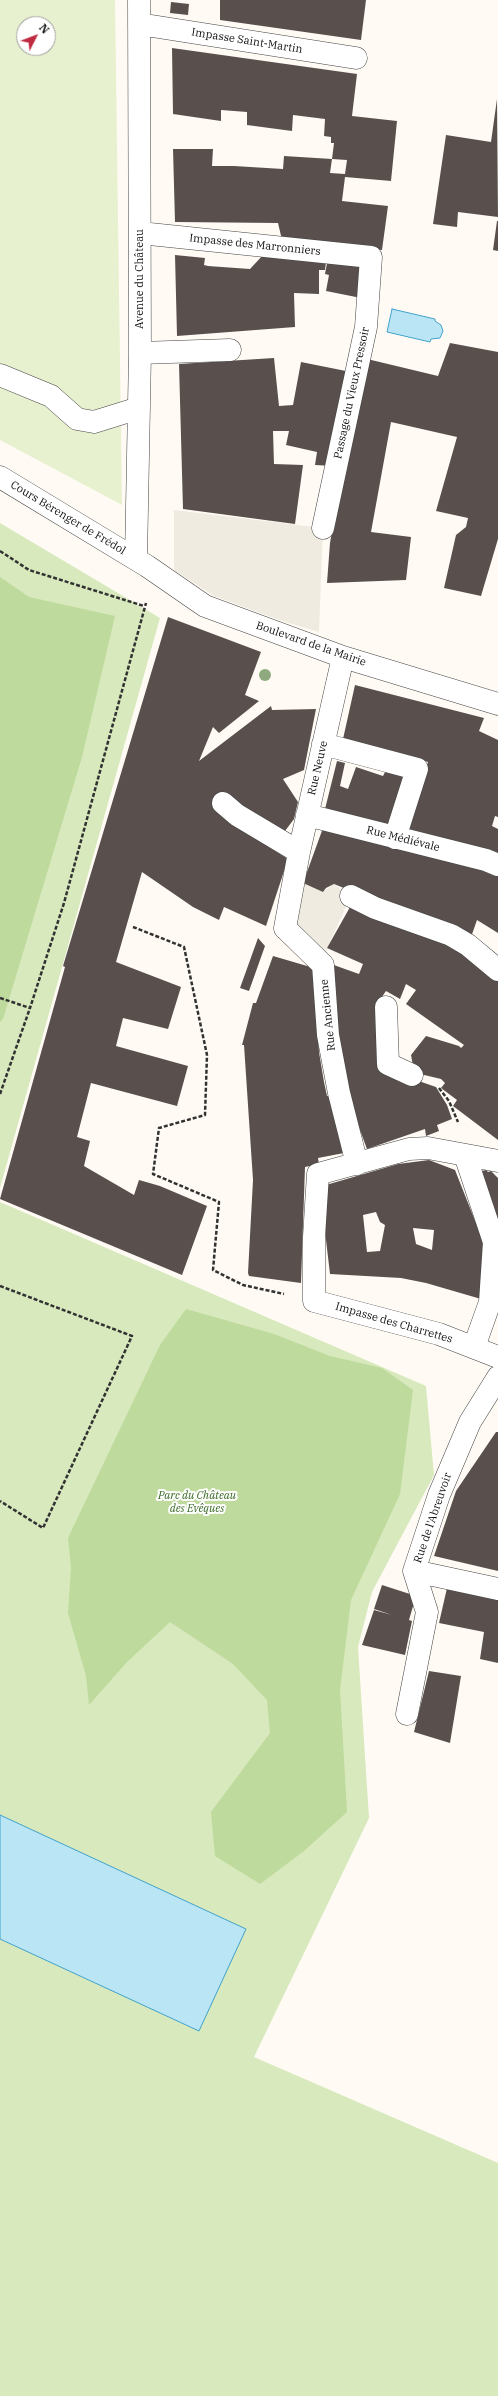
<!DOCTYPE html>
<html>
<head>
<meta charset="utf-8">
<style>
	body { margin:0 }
	#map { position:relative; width:498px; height:2396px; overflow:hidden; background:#fffbf4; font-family:"IBM Plex Serif",serif }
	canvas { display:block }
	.north { position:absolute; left:16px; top:16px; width:40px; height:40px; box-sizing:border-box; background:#fff; border:1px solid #9f9f9f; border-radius:50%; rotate:48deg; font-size:11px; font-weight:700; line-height:16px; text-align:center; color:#101010 }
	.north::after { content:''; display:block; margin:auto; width:14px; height:18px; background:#bf2a40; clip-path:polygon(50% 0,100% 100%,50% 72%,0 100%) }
</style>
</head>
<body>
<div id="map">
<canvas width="498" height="2396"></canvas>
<div class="north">N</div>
</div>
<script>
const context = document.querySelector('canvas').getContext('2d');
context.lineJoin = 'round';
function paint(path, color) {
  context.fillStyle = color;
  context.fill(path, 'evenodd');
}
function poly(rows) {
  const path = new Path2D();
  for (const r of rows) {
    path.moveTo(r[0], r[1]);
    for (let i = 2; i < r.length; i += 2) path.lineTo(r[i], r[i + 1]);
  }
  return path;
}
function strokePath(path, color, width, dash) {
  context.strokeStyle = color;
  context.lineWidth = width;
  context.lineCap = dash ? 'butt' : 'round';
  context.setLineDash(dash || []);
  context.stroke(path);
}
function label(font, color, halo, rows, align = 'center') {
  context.font = font + ' "IBM Plex Serif",serif';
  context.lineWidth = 4;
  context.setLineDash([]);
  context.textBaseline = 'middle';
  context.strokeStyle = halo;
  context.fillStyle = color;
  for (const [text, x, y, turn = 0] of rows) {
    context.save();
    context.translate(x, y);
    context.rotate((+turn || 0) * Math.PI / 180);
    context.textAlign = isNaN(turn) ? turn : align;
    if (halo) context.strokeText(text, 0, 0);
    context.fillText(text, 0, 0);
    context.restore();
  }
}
paint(poly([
	[0,523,160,618,0,1188],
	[0,1202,426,1386,434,1475,372,1592,358,1647,369,1818,254,2057,498,2163,498,2396,0,2396]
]), '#d8e9bd');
paint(poly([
	[0,577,29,597,115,616,82,757,3,1019,0,1022],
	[186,1309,274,1334,330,1356,382,1368,413,1390,400,1494,351,1600,340,1690,347,1812,304,1851,260,1884,215,1856,211,1812,270,1733,267,1700,233,1664,170,1622,127,1662,89,1705,86,1676,68,1613,71,1568,68,1538,160,1345]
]), '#beda9c');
paint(poly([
	[0,0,115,0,122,505,0,440],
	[24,24,48,24,48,48,24,48]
]), '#e8f1cf');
paint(poly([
	[174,510,323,528,319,632,282,621,214,596,174,570],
	[293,879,323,892,334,884,351,896,327,948,323,965,285,928]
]), '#f0ebe1');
const water = poly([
	[392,309,435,319,435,321,441,325,443,331,440,338,431,339,430,342,387,332,392,309],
	[0,1815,246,1929,199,2031,0,1939,0,1815]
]);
paint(water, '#b9e5f5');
strokePath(water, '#41a2cb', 1);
paint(poly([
	[220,0,366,0,361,40,220,20],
	[171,2,189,4,188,15,170,13],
	[172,48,357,74,352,116,397,121,391,181,345,177,342,201,388,206,382,250,282,240,278,223,175,222,173,149,213,149,212,166,234,166,283,169,284,156,332,159,330,173,345,174,347,160,332,159,334,143,331,143,331,137,324,136,325,119,293,115,292,131,247,125,247,112,221,110,221,121,173,114],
	[497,99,498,217,458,212,457,227,433,224,446,135,491,142],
	[497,221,498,221,498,251,493,250],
	[175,255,205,258,204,265,208,266,250,269,263,255,326,262,325,270,319,270,319,294,294,293,295,327,177,336],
	[327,263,367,267,361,298,326,291,329,275,325,274],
	[450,343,498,352,498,539,481,596,444,588,456,535,466,527,468,518,436,511,457,437,391,422,371,532,411,537,406,580,327,583,330,543,363,358,438,376],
	[274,358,279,406,293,405,301,362,351,372,334,466,315,465,317,452,286,445,289,431,273,431,274,464,303,465,295,524,183,509,179,364],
	[168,617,261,652,245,695,259,701,219,733,213,727,199,761,271,706,272,710,316,709,304,770,283,779,298,802,294,819,282,835,258,840,288,859,266,926,224,907,219,920,193,907,142,872,116,962,181,987,168,1029,123,1018,116,1046,188,1066,177,1106,91,1083,77,1137,90,1141,84,1166,134,1195,139,1180,160,1186,207,1206,182,1275,0,1199,65,967,63,966],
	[355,685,484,718,479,731,498,740,498,817,495,816,492,826,498,829,498,857,404,833,428,762,343,739],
	[337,761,345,763,340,786,348,789,356,767,383,776,386,770,407,777,392,827,325,809],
	[323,828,498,872,498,933,477,920,470,940,334,884,326,888,323,892,303,883],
	[354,900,371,916,385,923,387,919,409,922,498,975,498,1140,453,1106,457,1100,441,1088,445,1083,441,1079,420,1074,413,1066,411,1055,426,1036,459,1046,461,1048,464,1045,406,1004,416,990,406,984,400,999,386,991,377,1004,376,1030,381,1057,410,1078,436,1087,447,1105,452,1119,437,1125,439,1131,426,1136,425,1129,367,1149,354,1114,338,1036,331,964,359,974,363,964,327,948],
	[258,938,265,946,249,991,240,988],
	[273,956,314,968,319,1052,324,1082,327,1096,331,1096,344,1153,318,1158,319,1164,305,1167,301,1283,249,1276,248,1273,253,1180,244,1045,242,1045,253,1003,256,1003],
	[429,1160,455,1170,485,1246,481,1299,426,1283,401,1278,330,1274,324,1223,326,1185,398,1164],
	[376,1212,380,1222,385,1225,380,1251,367,1252,363,1215],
	[413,1228,434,1230,432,1250,416,1244],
	[486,1170,488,1172,491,1171,498,1178,498,1229,478,1172],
	[496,1432,498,1432,498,1571,434,1556,456,1491],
	[382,1585,416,1596,409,1620,412,1621,405,1655,362,1645,374,1610,392,1615,374,1609],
	[447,1588,498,1599,498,1663,480,1659,484,1632,439,1623],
	[429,1671,461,1676,450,1743,414,1732]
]), '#59504d');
const minor = poly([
	[139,24,356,58],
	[140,233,371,257,366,327,323,528],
	[140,353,230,350],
	[0,375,51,396,77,419,94,422,139,408],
	[0,477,147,566,205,606,343,657,498,704],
	[136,559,140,353,139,0],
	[343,657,299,852,285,928,323,965,328,1035,339,1093,357,1164],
	[323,744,417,769,395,838],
	[223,803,237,815,299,852],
	[307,815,486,860,498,865],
	[351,896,375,908,451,935,468,945,498,970],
	[386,1007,388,1064,412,1075],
	[465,1155,494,1242,490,1302,474,1347],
	[498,1161,428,1148,409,1149,318,1174,314,1237,314,1301,439,1334,498,1357],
	[414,1571,498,1589],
	[407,1714,427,1612,414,1571,439,1495,470,1422,498,1377]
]);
strokePath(minor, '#434343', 23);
strokePath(poly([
	[0,551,29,570,144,606],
	[133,927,184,947,207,1055,205,1115,159,1128,153,1174,219,1202,213,1270,243,1285,284,1294],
	[0,998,30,1008,64,903,146,603],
	[439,1088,449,1101,458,1122],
	[0,1094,30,1008],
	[0,1286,132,1336,43,1528,0,1501]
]), '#323232', 2.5, [4, 2]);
strokePath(minor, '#fff', 22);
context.fillStyle = '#90aa80';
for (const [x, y] of [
	[265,675]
]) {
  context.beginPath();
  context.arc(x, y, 6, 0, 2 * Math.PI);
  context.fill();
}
label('11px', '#101010', '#fff', [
	["Impasse Saint-Martin",247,41,9],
	["Impasse des Marronniers",255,245,6],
	["Avenue du Château",140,279,-90],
	["Passage du Vieux Pressoir",352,393,-78],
	["Cours Bérenger de Frédol",68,518,31],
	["Boulevard de la Mairie",311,644,19],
	["Rue Neuve",318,768,-77],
	["Rue Médiévale",403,839,14],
	["Rue Ancienne",328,1015,-96],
	["Impasse des Charrettes",394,1323,16],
	["Rue de l'Abreuvoir",433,1518,-71]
]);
label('italic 11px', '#366821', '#fff', [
	["Parc du Château",197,1496],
	["des Evêques",197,1509]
]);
</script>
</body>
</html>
